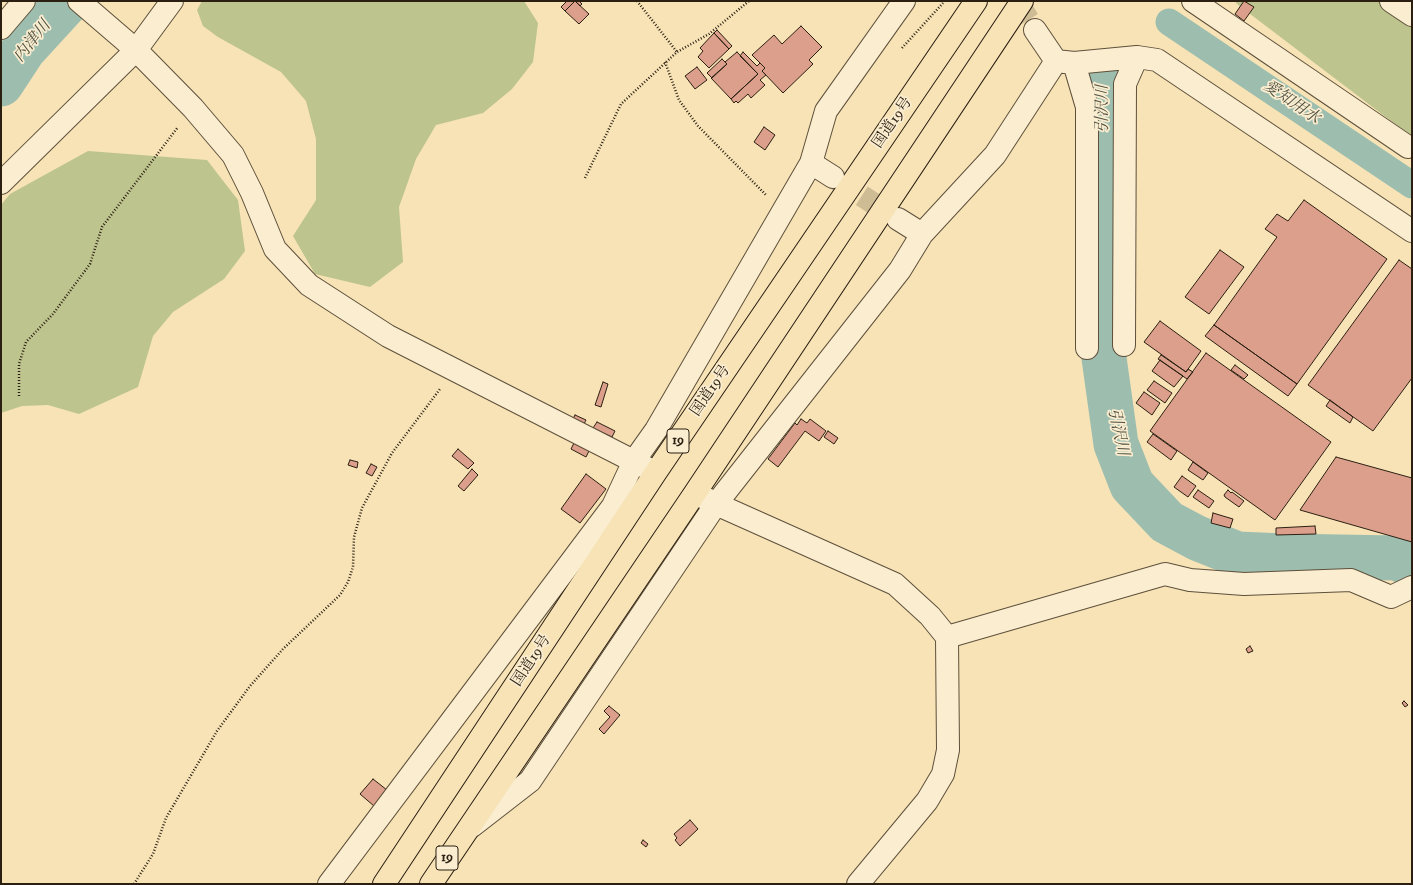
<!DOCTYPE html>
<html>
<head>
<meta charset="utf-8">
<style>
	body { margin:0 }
	#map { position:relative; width:1413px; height:885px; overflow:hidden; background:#f7e3b6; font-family:"IM FELL DW Pica",serif }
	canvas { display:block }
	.frame { position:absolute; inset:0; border:2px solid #2b1f12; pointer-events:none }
</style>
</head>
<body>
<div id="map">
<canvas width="1413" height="885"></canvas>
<div class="frame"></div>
</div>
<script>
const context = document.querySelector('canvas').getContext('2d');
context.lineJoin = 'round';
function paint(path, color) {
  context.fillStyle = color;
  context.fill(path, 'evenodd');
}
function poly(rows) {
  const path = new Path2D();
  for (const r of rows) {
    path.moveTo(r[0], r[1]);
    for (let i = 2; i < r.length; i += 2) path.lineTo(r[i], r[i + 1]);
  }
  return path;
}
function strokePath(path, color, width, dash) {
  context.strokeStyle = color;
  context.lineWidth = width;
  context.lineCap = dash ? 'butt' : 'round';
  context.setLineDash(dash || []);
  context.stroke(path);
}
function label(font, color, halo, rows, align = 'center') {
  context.font = font + ' "IM FELL DW Pica","Noto Serif JP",serif';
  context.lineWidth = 3.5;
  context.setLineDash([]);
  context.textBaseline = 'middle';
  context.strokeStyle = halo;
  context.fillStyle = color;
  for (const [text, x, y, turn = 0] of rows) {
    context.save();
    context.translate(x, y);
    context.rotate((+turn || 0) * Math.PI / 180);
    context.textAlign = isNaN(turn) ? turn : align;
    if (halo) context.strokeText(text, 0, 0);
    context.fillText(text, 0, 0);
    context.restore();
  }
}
paint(poly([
	[202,1,524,1,538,23,533,62,512,89,483,113,436,125,416,159,399,207,403,262,370,287,315,274,293,236,316,200,316,139,306,101,281,72,218,37,203,26,197,10],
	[1235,1,1412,1,1412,137,1237,4],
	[88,151,207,160,238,200,245,251,224,279,173,312,153,336,138,387,79,414,48,405,22,406,1,413,1,205,10,194]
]), '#bdc48e');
strokePath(poly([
	[1169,22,1412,185]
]), '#9dbeaf', 27);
strokePath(poly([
	[1104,73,1104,358,1116,444,1132,485,1167,522,1197,538,1237,554,1284,556,1396,558,1412,565],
	[1,84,24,49,68,1]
]), '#9dbeaf', 45);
const building = poly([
	[565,1,579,1,582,4,580,6,575,1,565,11,561,7,566,2,565,1],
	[575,1,589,14,579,24,565,11,575,1],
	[1244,1,1254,7,1244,21,1235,14,1244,1],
	[801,26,822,47,809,60,813,64,783,93,762,71,765,68,752,55,774,35,782,44,801,26],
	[717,30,732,46,729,49,714,33,717,30],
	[714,33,729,49,709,68,698,57,703,51,700,48,714,33],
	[737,52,758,74,731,99,711,78,727,64,725,62,737,52],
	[743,52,757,66,760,63,765,68,762,71,766,75,760,80,765,85,751,98,748,94,738,103,736,101,734,103,731,99,758,74,740,56,743,52],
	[722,59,727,64,712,78,707,73,722,59],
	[697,67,707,80,695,89,685,76,697,67],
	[764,127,775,135,765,150,754,142,764,127],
	[1304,200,1387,259,1297,384,1214,325,1277,237,1265,229,1277,214,1288,221,1304,200],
	[1220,250,1244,267,1209,314,1185,297,1220,250],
	[1399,260,1412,269,1412,378,1373,431,1308,385,1399,260],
	[1160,321,1201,351,1186,372,1144,342,1160,321],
	[1214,325,1297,384,1288,396,1205,336,1214,325],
	[1206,353,1331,442,1275,520,1150,431,1206,353],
	[1161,355,1186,372,1188,369,1193,372,1187,379,1158,359,1161,355],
	[1160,360,1183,376,1174,387,1152,371,1160,360],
	[1235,365,1248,375,1244,379,1231,370,1235,365],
	[1154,381,1172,393,1165,403,1147,390,1154,381],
	[603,382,608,384,601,407,595,405,603,382],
	[1144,392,1160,403,1152,415,1136,403,1144,392],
	[1330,400,1353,417,1350,423,1326,406,1330,400],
	[575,415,586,420,584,424,573,419,575,415],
	[801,419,807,423,810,419,826,431,819,441,805,431,778,467,768,459,795,423,797,425,801,419],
	[597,422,615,431,612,437,593,428,597,422],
	[828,431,838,438,834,444,824,437,828,431],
	[1153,434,1177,451,1171,460,1147,442,1153,434],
	[575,441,590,449,586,457,571,449,575,441],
	[458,449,474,463,468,469,452,456,458,449],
	[1336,457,1412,478,1412,542,1300,510,1336,457],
	[350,460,358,462,357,468,348,465,350,460],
	[1193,462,1208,473,1203,480,1188,470,1193,462],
	[371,464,377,467,372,476,366,473,371,464],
	[472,469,478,475,464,491,458,486,472,469],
	[586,474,606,489,580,523,561,509,586,474],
	[1182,476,1196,486,1188,497,1174,487,1182,476],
	[1198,490,1214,501,1209,508,1193,497,1198,490],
	[1228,490,1231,493,1232,492,1244,501,1239,507,1225,497,1224,495,1228,490],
	[1213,513,1233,519,1230,528,1211,523,1213,513],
	[1315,526,1316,534,1276,535,1276,528,1315,526],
	[1250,646,1253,651,1248,653,1246,649,1250,646],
	[1404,701,1408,705,1405,707,1402,703,1404,701],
	[609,706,620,715,604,734,599,729,610,717,604,711,609,706],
	[373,779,387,790,374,806,360,794,373,779],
	[690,820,698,829,680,846,675,840,677,838,674,834,690,820],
	[643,840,648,844,646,847,641,843,643,840]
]);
paint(building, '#dc9f8b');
strokePath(building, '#2b1f12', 1);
strokePath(poly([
	[1017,1,1035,30],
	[834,178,898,219]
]), '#cebc95', 22, [22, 11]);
const minor = poly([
	[79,1,136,50,193,108,233,155,252,193,275,249,309,285,388,336,647,468],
	[1193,1,1408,147],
	[1391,1,1412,15],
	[1,28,24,1],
	[1035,30,1056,61],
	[1074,63,1087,107,1087,348],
	[811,163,833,177],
	[1,183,136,50,172,1],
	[898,219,922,234],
	[1124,345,1125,84,1137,57],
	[703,497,716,504,895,584,930,616,947,637,948,750,943,774,927,801,858,884],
	[947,637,1165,574,1190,580,1244,584,1351,580,1391,597,1412,587],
	[472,826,530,781,716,504,900,270,922,234,995,155,1056,61,1074,63,1137,57,1157,60,1412,231],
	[329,884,613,506,634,461,656,430,811,163,826,111,904,1]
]);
const highway = poly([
	[384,884,656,472,976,1],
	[431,884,695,493,1022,1]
]);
strokePath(minor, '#5e503b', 24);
strokePath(highway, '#2b1f12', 24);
strokePath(poly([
	[637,1,677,52],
	[902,48,943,3],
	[665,62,679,100,698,126,766,195],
	[585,178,621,104,677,52,709,34,749,1],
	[19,396,19,364,26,342,53,314,90,264,102,227,178,127],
	[134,884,153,854,166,818,217,731,250,686,283,649,340,595,348,582,353,567,354,537,362,508,392,453,440,389]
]), '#2b1f12', 2.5, [1, 2]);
strokePath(minor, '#faedd0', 22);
strokePath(highway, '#f7e3b6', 22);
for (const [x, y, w] of [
	[678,441,22],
	[447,858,22]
]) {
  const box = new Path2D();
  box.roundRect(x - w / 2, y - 12, w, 24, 3);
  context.fillStyle = '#faedd0';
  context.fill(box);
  strokePath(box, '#2b1f12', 1);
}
label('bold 14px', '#2b1f12', null, [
	["19",678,441],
	["19",447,858]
]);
label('15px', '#2b1f12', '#faedd0', [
	["国道19号",893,123,-56],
	["国道19号",711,391,-56],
	["国道19号",532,661,-57]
]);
label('italic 16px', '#4d4f41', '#faedd0', [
	["内津川",33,42,-51],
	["愛知用水",1291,103,34],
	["引沢川",1104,109,-90],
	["引沢川",1117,432,78]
]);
</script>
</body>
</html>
